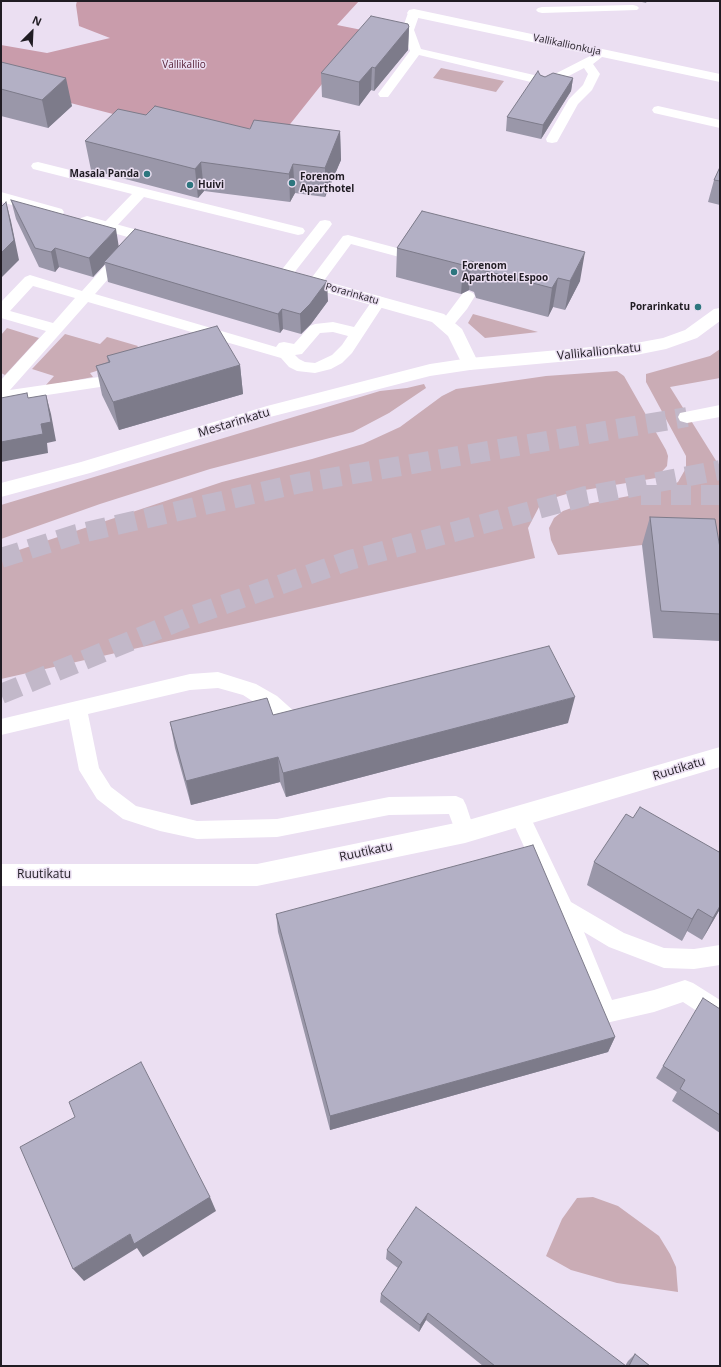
<!DOCTYPE html>
<html>
<head>
<meta charset="utf-8">
<style>
	body { margin:0 }
	#map { position:relative; width:721px; height:1367px; overflow:hidden; background:#ebdff2; font-family:"Open Sans",sans-serif }
	canvas { display:block }
	.frame { position:absolute; inset:0; border:2px solid #201c23; pointer-events:none }
	.north { position:absolute; left:12px; top:12px; width:40px; height:40px; -webkit-text-stroke:3px #ebdff2; paint-order:stroke; rotate:24deg; font-size:11px; font-weight:700; line-height:16px; text-align:center; color:#201c23 }
	.north::after { content:''; display:block; margin:auto; width:14px; height:18px; background:#201c23; clip-path:polygon(50% 0,100% 100%,50% 72%,0 100%) }
</style>
</head>
<body>
<div id="map">
<canvas width="721" height="1367"></canvas>
<div class="frame"></div>
<div class="north">N</div>
</div>
<script>
const context = document.querySelector('canvas').getContext('2d');
context.lineJoin = 'round';
function paint(path, color) {
  context.fillStyle = color;
  context.fill(path, 'evenodd');
}
function poly(rows) {
  const path = new Path2D();
  for (const r of rows) {
    path.moveTo(r[0], r[1]);
    for (let i = 2; i < r.length; i += 2) path.lineTo(r[i], r[i + 1]);
  }
  return path;
}
function strokePath(path, color, width, dash) {
  context.strokeStyle = color;
  context.lineWidth = width;
  context.lineCap = dash ? 'butt' : 'round';
  context.setLineDash(dash || []);
  context.stroke(path);
}
function label(font, color, halo, rows, align = 'center') {
  context.font = font + ' "Open Sans",sans-serif';
  context.lineWidth = 3;
  context.setLineDash([]);
  context.textBaseline = 'middle';
  context.strokeStyle = halo;
  context.fillStyle = color;
  for (const [text, x, y, turn = 0] of rows) {
    context.save();
    context.translate(x, y);
    context.rotate((+turn || 0) * Math.PI / 180);
    context.textAlign = isNaN(turn) ? turn : align;
    if (halo) context.strokeText(text, 0, 0);
    context.fillText(text, 0, 0);
    context.restore();
  }
}
paint(poly([
	[441,68,504,81,496,92,433,78],
	[473,314,538,332,485,338,468,323],
	[7,328,39,338,5,375,1,373,1,335],
	[65,334,100,344,107,337,138,346,125,362,90,373,93,377,45,386,54,376,32,369],
	[720,349,720,378,670,387,720,467,720,540,707,543,706,547,642,545,558,555,551,540,549,528,554,518,563,511,577,506,665,489,678,482,686,468,686,456,646,382,646,374,710,356],
	[617,371,624,376,666,450,668,456,667,466,656,478,573,492,550,499,539,507,528,528,535,558,1,679,1,556,222,482,312,459,363,444,400,427,442,396,456,389,546,376],
	[424,384,426,388,389,413,353,432,210,469,100,504,1,539,1,505,380,391,407,388],
	[593,1197,618,1206,659,1236,670,1254,676,1267,678,1292,617,1283,571,1270,546,1256,562,1219,577,1198]
]), '#caacb5');
paint(poly([
	[77,1,359,1,337,25,367,31,326,79,287,128,171,129,1,85,1,45,47,53,110,38,79,26,76,5]
]), '#c99cab');
strokePath(poly([
	[641,495,720,495],
	[1,558,77,534,301,483,687,417],
	[1,694,194,615,350,560,586,496,720,470]
]), '#c2b8c9', 20, [20, 10]);
paint(poly([
	[633,5,637,6,639,8,637,10,542,13,538,12,536,10,538,8,542,7,633,5],
	[414,10,418,11,420,13,414,30,421,49,547,78,596,53,600,54,602,57,593,64,600,74,592,90,578,104,557,142,552,143,547,142,546,139,569,99,583,85,588,74,584,68,544,89,540,88,538,85,539,84,419,55,388,97,380,97,378,94,410,51,402,30,408,13,410,11,414,10],
	[658,106,720,120,720,128,654,113,652,110,654,107,658,106],
	[38,162,303,228,305,231,303,234,298,235,144,197,113,230,108,231,103,230,101,227,103,224,132,194,33,169,31,166,33,163,38,162],
	[325,220,330,221,332,224,330,227,290,278,285,279,280,278,278,275,280,272,320,221,325,220],
	[348,235,408,251,410,254,408,257,403,258,351,244,320,286,315,288,310,286,308,283,310,280,343,236,348,235],
	[123,250,128,251,130,254,95,294,276,347,279,343,284,342,294,344,310,326,315,324,333,322,354,327,374,298,379,296,384,298,386,301,352,353,342,363,331,369,315,373,297,371,289,367,281,358,88,302,10,390,99,377,123,370,129,371,131,375,129,379,100,387,1,402,1,380,46,331,1,318,1,302,25,277,30,275,82,291,118,251,123,250],
	[33,286,75,298,53,323,10,311,33,286],
	[333,332,348,336,342,345,332,355,315,363,305,362,299,359,295,355,302,354,320,333,333,332],
	[468,291,473,293,475,296,467,309,452,327,447,329,442,327,439,324,442,321,463,293,468,291],
	[218,672,256,684,277,696,296,713,305,711,312,713,315,719,312,725,293,730,286,728,263,708,243,695,218,688,190,690,88,714,99,768,111,787,136,806,197,821,277,819,389,797,456,796,463,799,466,805,475,832,472,838,465,841,458,838,449,814,389,815,277,837,197,839,160,831,123,819,97,799,79,770,69,719,1,735,1,719,190,674,218,672],
	[520,807,527,810,571,902,624,933,664,948,694,949,720,945,720,965,694,969,664,968,609,947,584,932,612,1000,654,990,685,980,693,983,720,1000,720,1024,712,1021,683,1002,654,1012,606,1023,598,1020,553,910,510,816,513,810,520,807]
]), '#fff');
paint(poly([
	[414,9,720,74,720,82,409,16,407,13,409,10,414,9],
	[1,192,62,209,64,212,62,215,56,217,1,202,1,192],
	[87,216,166,238,168,241,166,244,160,246,81,224,79,221,81,218,87,216],
	[299,274,444,314,462,329,479,364,476,368,470,370,464,368,448,336,432,322,293,283,291,279,293,275,299,274]
]), '#fff');
paint(poly([
	[720,308,720,321,697,338,666,349,636,355,470,370,430,376,270,417,90,473,1,497,1,483,81,462,267,406,430,364,470,358,636,343,663,338,685,330,714,309,720,308],
	[720,747,720,767,465,843,257,886,1,886,1,864,257,864,465,821,720,747]
]), '#fff');
paint(poly([
	[720,405,720,417,687,423,680,421,678,417,680,413,720,405]
]), '#fff');
paint(poly([
	[638,1,647,1,646,3],
	[409,27,408,50,374,91,371,90,359,106,322,97,321,73],
	[1,62,72,106,48,128,1,116],
	[540,75,545,77,573,78,571,91,541,139,506,131,507,117],
	[146,115,250,129,340,131,341,160,325,197,295,193,290,202,204,191,198,198,91,170,85,141],
	[720,167,720,205,708,202,714,180],
	[11,200,119,246,328,301,311,324,301,334,283,329,280,333,108,282,105,264,93,277,59,267,55,272,39,267,16,219],
	[422,211,580,281,565,310,553,307,548,317,476,298,474,292,469,290,461,294,396,277,397,248],
	[107,356,240,365,243,394,119,430,102,395,96,366,108,362],
	[650,517,720,548,720,641,653,638,642,545],
	[273,715,568,723,286,797,280,782,191,805,175,748,170,722],
	[633,818,719,852,720,909,702,940,687,931,682,941,587,885,594,862],
	[276,914,615,1037,608,1052,330,1130,278,932],
	[720,1009,720,1133,672,1101,677,1092,656,1078,663,1066],
	[387,1250,625,1366,628,1361,635,1354,650,1366,483,1366,426,1320,419,1332,380,1302,381,1294,398,1268,386,1259]
]), '#9a97a9');
paint(poly([
	[409,27,408,50,374,91,375,68],
	[372,67,371,90,359,106,359,82],
	[66,78,72,106,48,128,42,100],
	[573,78,571,91,541,139,543,125],
	[340,131,341,160,325,197,325,168],
	[201,162,204,191,198,198,195,169],
	[293,164,295,193,290,202,289,174],
	[6,202,11,221,19,260,1,278,1,253],
	[116,229,119,248,104,262,105,264,93,277,89,258],
	[55,248,59,267,55,272,51,252],
	[585,252,580,281,565,310,570,281],
	[471,261,469,290,461,294,463,265],
	[558,278,553,307,548,317,552,288],
	[327,281,328,301,311,324,301,334,300,314],
	[282,309,283,329,280,333,278,314],
	[240,365,243,394,119,430,113,402],
	[46,395,51,414,56,441,47,443,48,453,1,462,1,442],
	[575,697,568,723,286,797,283,773],
	[278,757,280,782,191,805,186,781],
	[720,906,720,909,702,940,713,918],
	[698,909,682,941,692,919],
	[615,1037,608,1052,330,1130,330,1116],
	[210,1197,216,1211,143,1257,137,1248,84,1281,73,1269,130,1234],
	[428,1313,426,1320,419,1332,420,1325]
]), '#7d7b8a');
const building = poly([
	[371,16,408,24,409,27,375,68,372,67,359,82,321,73,371,16],
	[1,62,66,78,42,100,1,89,1,62],
	[538,71,540,75,545,77,553,73,573,78,543,125,507,117,538,71],
	[155,106,250,129,254,120,340,131,325,168,293,164,289,174,201,162,195,169,85,141,118,109,146,115,155,106],
	[720,167,720,181,714,180,720,167],
	[11,200,116,229,89,258,55,248,51,252,35,248,11,200],
	[6,202,14,240,1,253,1,207,6,202],
	[422,211,585,252,570,281,558,278,552,288,478,269,477,263,471,261,463,265,397,248,422,211],
	[135,229,327,281,310,304,300,314,282,309,278,314,104,262,135,229],
	[217,326,240,365,113,402,96,366,110,362,107,356,217,326],
	[27,393,28,398,46,395,51,422,41,424,43,434,1,442,1,398,27,393],
	[650,517,715,519,720,548,720,614,661,611,650,517],
	[549,646,575,697,283,773,278,757,186,781,170,722,267,698,273,715,549,646],
	[640,807,719,852,720,850,720,906,713,918,698,909,692,919,594,862,626,814,633,818,640,807],
	[533,845,615,1037,330,1116,276,914,533,845],
	[703,998,720,1009,720,1115,680,1089,685,1080,663,1066,703,998],
	[141,1062,210,1197,134,1244,130,1234,73,1269,20,1147,75,1117,69,1102,141,1062],
	[416,1207,626,1366,495,1366,428,1313,420,1325,381,1294,402,1262,387,1250,416,1207],
	[635,1354,650,1366,629,1366,635,1354]
]);
paint(building, '#b3b0c5');
strokePath(building, '#7d7b8a', 1);
for (const [x, y, r, color] of [
	[147,174,4,"#2d767e"],
	[292,183,4,"#2d767e"],
	[190,185,4,"#2d767e"],
	[454,272,4,"#2d767e"],
	[698,307,4,"#2d767e"]
]) {
  const dot = new Path2D();
  dot.arc(x, y, r, 0, 2 * Math.PI);
  context.fillStyle = color;
  context.fill(dot);
  strokePath(dot, '#ebdff2', 1.5);
}
label('10px', '#201c23', '#ebdff2', [
	["Vallikallionkuja",567,45,12],
	["Porarinkatu",352,294,16]
]);
label('10px', '#531c33', '#ebdff2', [
	["Vallikallio",184,65]
]);
label('bold 10px', '#201c23', '#ebdff2', [
	["Masala Panda",139,174,"right"],
	["Forenom",300,177],
	["Aparthotel",300,189],
	["Huivi",198,185],
	["Forenom",462,266],
	["Aparthotel Espoo",462,278],
	["Porarinkatu",690,307,"right"]
], 'left');
label('12px', '#201c23', '#ebdff2', [
	["Vallikallionkatu",599,352,-6],
	["Mestarinkatu",234,423,-17],
	["Ruutikatu",679,769,-17],
	["Ruutikatu",366,852,-12],
	["Ruutikatu",44,875]
]);
</script>
</body>
</html>
